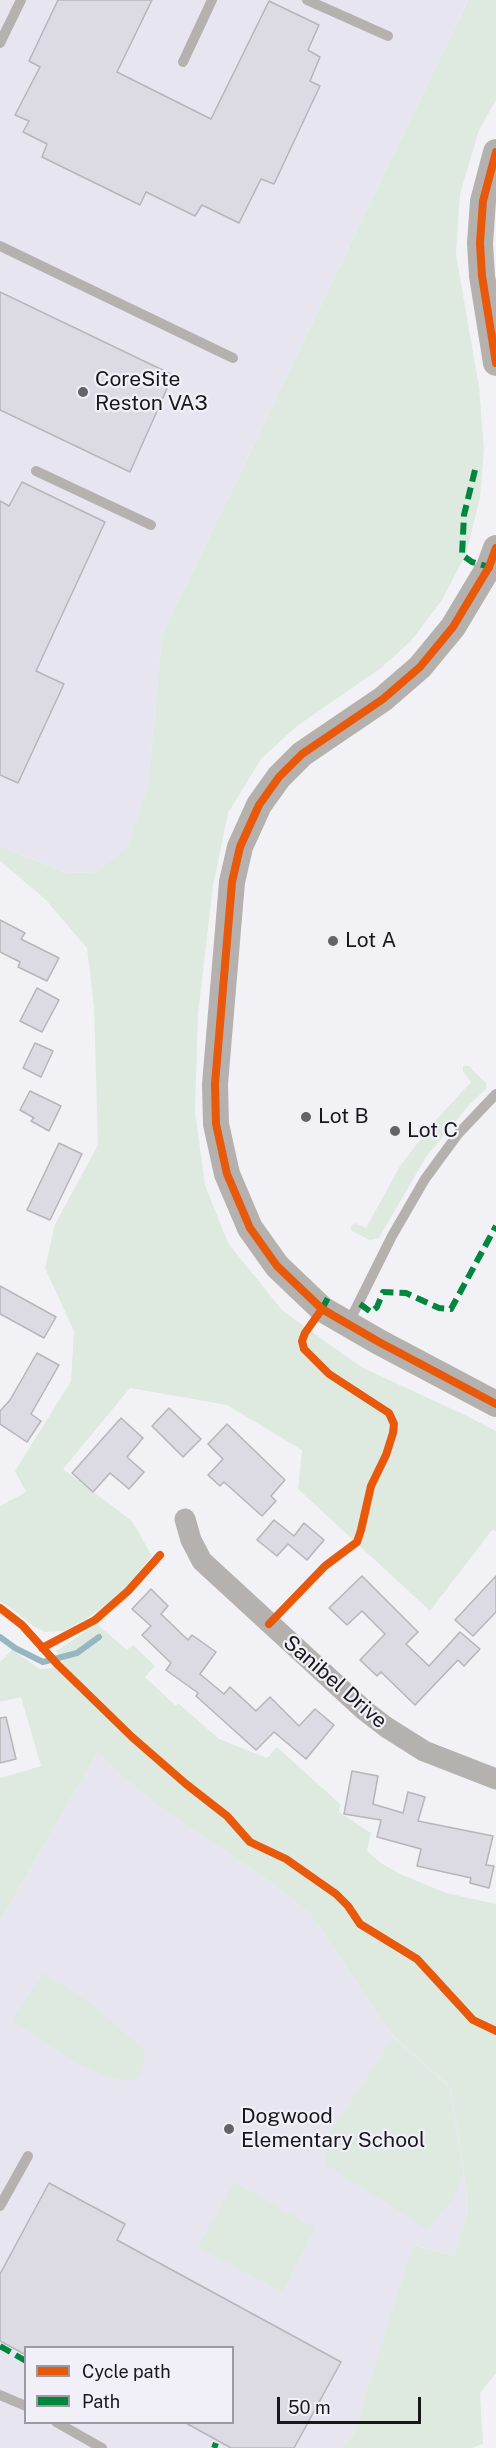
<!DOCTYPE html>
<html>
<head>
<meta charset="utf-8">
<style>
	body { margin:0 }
	#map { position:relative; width:496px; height:2448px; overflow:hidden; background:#f2f2f6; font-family:"Public Sans",sans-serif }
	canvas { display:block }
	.legend { position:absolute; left:24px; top:2346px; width:210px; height:78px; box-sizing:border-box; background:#f1f0f8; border:2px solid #9a9aa0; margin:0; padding:8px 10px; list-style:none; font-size:18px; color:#18181b }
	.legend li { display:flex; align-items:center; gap:12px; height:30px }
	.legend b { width:30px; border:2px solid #9a9aa0 }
	.scale { position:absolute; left:277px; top:2397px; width:144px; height:27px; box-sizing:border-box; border:3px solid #18181b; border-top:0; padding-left:8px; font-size:18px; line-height:21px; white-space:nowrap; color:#18181b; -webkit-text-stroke:4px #f1f0f8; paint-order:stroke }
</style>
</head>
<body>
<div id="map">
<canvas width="496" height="2448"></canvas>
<ul class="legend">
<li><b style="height:8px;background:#e8590c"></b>Cycle path</li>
<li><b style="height:8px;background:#00873e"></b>Path</li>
</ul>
<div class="scale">50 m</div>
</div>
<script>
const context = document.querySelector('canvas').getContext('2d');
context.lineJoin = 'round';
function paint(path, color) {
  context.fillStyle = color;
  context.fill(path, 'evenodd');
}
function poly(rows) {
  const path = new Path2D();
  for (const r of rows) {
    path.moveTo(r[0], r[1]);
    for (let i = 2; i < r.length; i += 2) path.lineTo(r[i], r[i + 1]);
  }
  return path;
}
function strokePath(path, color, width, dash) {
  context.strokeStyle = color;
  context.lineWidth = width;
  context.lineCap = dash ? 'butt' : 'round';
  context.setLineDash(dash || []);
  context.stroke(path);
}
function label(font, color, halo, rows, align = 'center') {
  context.font = font + ' "Public Sans",sans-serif';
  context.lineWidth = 4.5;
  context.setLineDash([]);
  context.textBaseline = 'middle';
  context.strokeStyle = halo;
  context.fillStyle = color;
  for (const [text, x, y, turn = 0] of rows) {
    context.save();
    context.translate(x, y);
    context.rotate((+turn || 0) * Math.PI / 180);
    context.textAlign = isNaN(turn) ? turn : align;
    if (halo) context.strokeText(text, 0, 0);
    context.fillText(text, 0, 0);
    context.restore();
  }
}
paint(poly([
	[0,0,468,0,162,635,148,786,128,847,97,872,66,873,0,846],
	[98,1752,124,1778,153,1802,277,1887,309,1913,394,2037,450,2086,464,2172,468,2212,454,2256,414,2245,354,2433,342,2448,0,2448,0,1921],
	[26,2348,232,2348,232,2422,26,2422]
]), '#e7e6f0');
paint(poly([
	[468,0,496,0,496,100,479,130,460,194,456,254,479,387,484,449,480,498,466,554,442,600,411,641,381,668,297,726,261,759,228,813,213,886,198,1014,195,1111,205,1185,228,1243,282,1310,361,1367,463,1414,496,1431,496,1531,492,1530,430,1611,298,1489,302,1450,227,1405,130,1388,63,1469,132,1521,152,1556,119,1595,89,1617,64,1631,45,1632,33,1626,15,1611,0,1601,0,1506,26,1492,15,1471,71,1381,74,1331,45,1268,55,1224,98,1145,94,1008,87,948,45,899,0,861,0,846,66,873,97,872,128,846,148,786,162,635],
	[463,1066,469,1066,486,1083,486,1089,469,1105,426,1157,379,1238,370,1240,352,1231,350,1227,355,1223,366,1228,400,1166,434,1122,471,1082,463,1072],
	[97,1624,127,1650,133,1645,155,1666,145,1677,176,1706,178,1703,219,1739,267,1758,277,1747,340,1804,339,1812,371,1833,367,1851,381,1863,400,1874,446,1893,496,1904,496,2373,480,2393,483,2444,472,2448,342,2448,354,2433,413,2245,454,2256,468,2211,464,2172,450,2086,394,2037,309,1913,277,1887,153,1802,124,1778,98,1752,0,1921,0,1778,41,1766,21,1697,0,1702,0,1662,12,1650,40,1669,52,1668,64,1662,56,1651],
	[43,1973,91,2003,145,2051,140,2078,128,2081,105,2076,77,2063,12,2021],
	[393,2038,449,2087,463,2173,451,2202,427,2229,326,2165,324,2142],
	[234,2182,315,2228,282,2292,198,2247]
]), '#deeae0');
strokePath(poly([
	[0,1637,15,1648,43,1662,77,1653,99,1637]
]), '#98b6bf', 6);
const building = poly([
	[58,0,152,0,117,72,211,119,269,1,319,25,308,50,320,57,310,81,320,86,274,184,261,179,239,223,202,205,195,216,146,192,140,205,42,157,47,144,23,132,29,121,15,115,40,67,29,61,58,0],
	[0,292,173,375,130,472,0,410,0,292],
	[22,482,105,522,36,671,64,684,18,783,0,775,0,501,9,506,22,482],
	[0,920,25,933,21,939,59,958,47,981,18,967,20,962,0,952,0,920],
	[37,988,59,1000,42,1032,20,1021,37,988],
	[35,1043,53,1051,41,1077,23,1068,35,1043],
	[30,1091,61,1106,49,1131,31,1121,34,1118,20,1110,30,1091],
	[59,1143,82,1154,50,1220,27,1210,59,1143],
	[0,1286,56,1317,44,1338,0,1314,0,1286],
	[37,1353,59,1365,31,1414,41,1421,27,1442,0,1424,0,1411,10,1400,37,1353],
	[169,1408,201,1439,183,1457,152,1426,169,1408],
	[121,1418,143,1438,127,1457,144,1472,129,1489,110,1473,93,1492,72,1473,121,1418],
	[227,1424,285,1480,271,1496,276,1501,262,1516,224,1482,220,1486,208,1475,223,1459,208,1444,227,1424],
	[274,1520,294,1536,304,1523,324,1540,307,1560,288,1544,277,1556,257,1540,274,1520],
	[362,1576,418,1632,406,1644,429,1666,460,1632,480,1649,464,1666,458,1660,415,1705,381,1672,377,1676,360,1660,385,1634,362,1611,347,1625,329,1608,362,1576],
	[496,1576,496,1612,473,1636,455,1620,496,1576],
	[151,1589,168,1606,161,1614,188,1640,192,1635,216,1652,200,1674,224,1694,230,1687,256,1711,270,1697,299,1726,315,1709,334,1725,306,1759,274,1732,256,1750,196,1696,198,1693,166,1670,171,1663,142,1635,151,1626,132,1609,151,1589],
	[6,1717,16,1759,0,1763,0,1718,6,1717],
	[352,1771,378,1776,373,1804,403,1813,408,1792,425,1797,418,1821,493,1836,486,1865,494,1866,489,1888,470,1883,471,1878,417,1866,421,1849,377,1837,381,1820,344,1814,352,1771],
	[49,2183,125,2224,117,2240,341,2362,294,2448,231,2448,184,2422,232,2422,232,2348,26,2348,26,2355,0,2341,0,2274,49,2183]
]);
paint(building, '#dcdae2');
strokePath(building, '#b6b6b9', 1.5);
strokePath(poly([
	[307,0,388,36],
	[0,43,21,0],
	[183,62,212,0],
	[0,246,233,358],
	[36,471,151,525],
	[348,1324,392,1236,425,1179,458,1134,496,1094],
	[0,2206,28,2156],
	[0,2395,26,2406],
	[56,2422,102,2448]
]), '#b5b1af', 10);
strokePath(poly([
	[185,1519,191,1540,202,1561,364,1710,386,1727,424,1751,496,1779]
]), '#b5b1af', 21);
strokePath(poly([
	[496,152,483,201,480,243,482,276,496,363],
	[496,548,489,567,453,627,420,667,383,699,302,754,279,777,259,805,240,847,232,882,215,1084,216,1124,227,1174,250,1228,277,1266,322,1309,379,1342,496,1404]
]), '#b5b1af', 26);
strokePath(poly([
	[475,470,464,515,462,555,472,562,493,568],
	[360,1304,371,1312,377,1307,383,1292,406,1293,439,1308,451,1309,496,1226],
	[322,1309,330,1294],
	[0,2346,26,2361],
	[214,2448,216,2443]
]), '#00873e', 6, [12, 6]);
strokePath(poly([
	[496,152,483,201,480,243,482,276,496,363],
	[496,548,489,567,453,627,420,667,383,699,302,754,279,777,259,805,240,847,232,882,215,1084,216,1124,227,1174,250,1228,277,1266,322,1309,379,1342,496,1404],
	[0,1608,22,1625,58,1665,132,1737,186,1784,227,1816,250,1842,286,1859,336,1894,348,1906,360,1924,417,1959,473,2020,496,2031],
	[269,1624,325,1566,357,1542,361,1530,371,1486,386,1455,393,1433,394,1424,389,1413,329,1374,304,1349,302,1341,305,1333,322,1309],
	[42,1648,95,1620,128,1591,160,1555]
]), '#e8590c', 8);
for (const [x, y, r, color] of [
	[83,392,6,"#646468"],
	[333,941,6,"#646468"],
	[306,1117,6,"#646468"],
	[395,1131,6,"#646468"],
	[229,2129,6,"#646468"]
]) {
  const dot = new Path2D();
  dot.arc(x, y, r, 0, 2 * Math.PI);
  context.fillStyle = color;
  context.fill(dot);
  strokePath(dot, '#f1f0f8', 2);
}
label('21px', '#18181b', '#f1f0f8', [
	["CoreSite",95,380],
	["Reston VA3",95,404],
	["Lot A",345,941],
	["Lot B",318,1117],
	["Lot C",407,1131],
	["Dogwood",241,2117],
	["Elementary School",241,2141]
], 'left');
label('21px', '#18181b', '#f1f0f8', [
	["Sanibel Drive",335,1682,41]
]);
</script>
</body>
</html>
